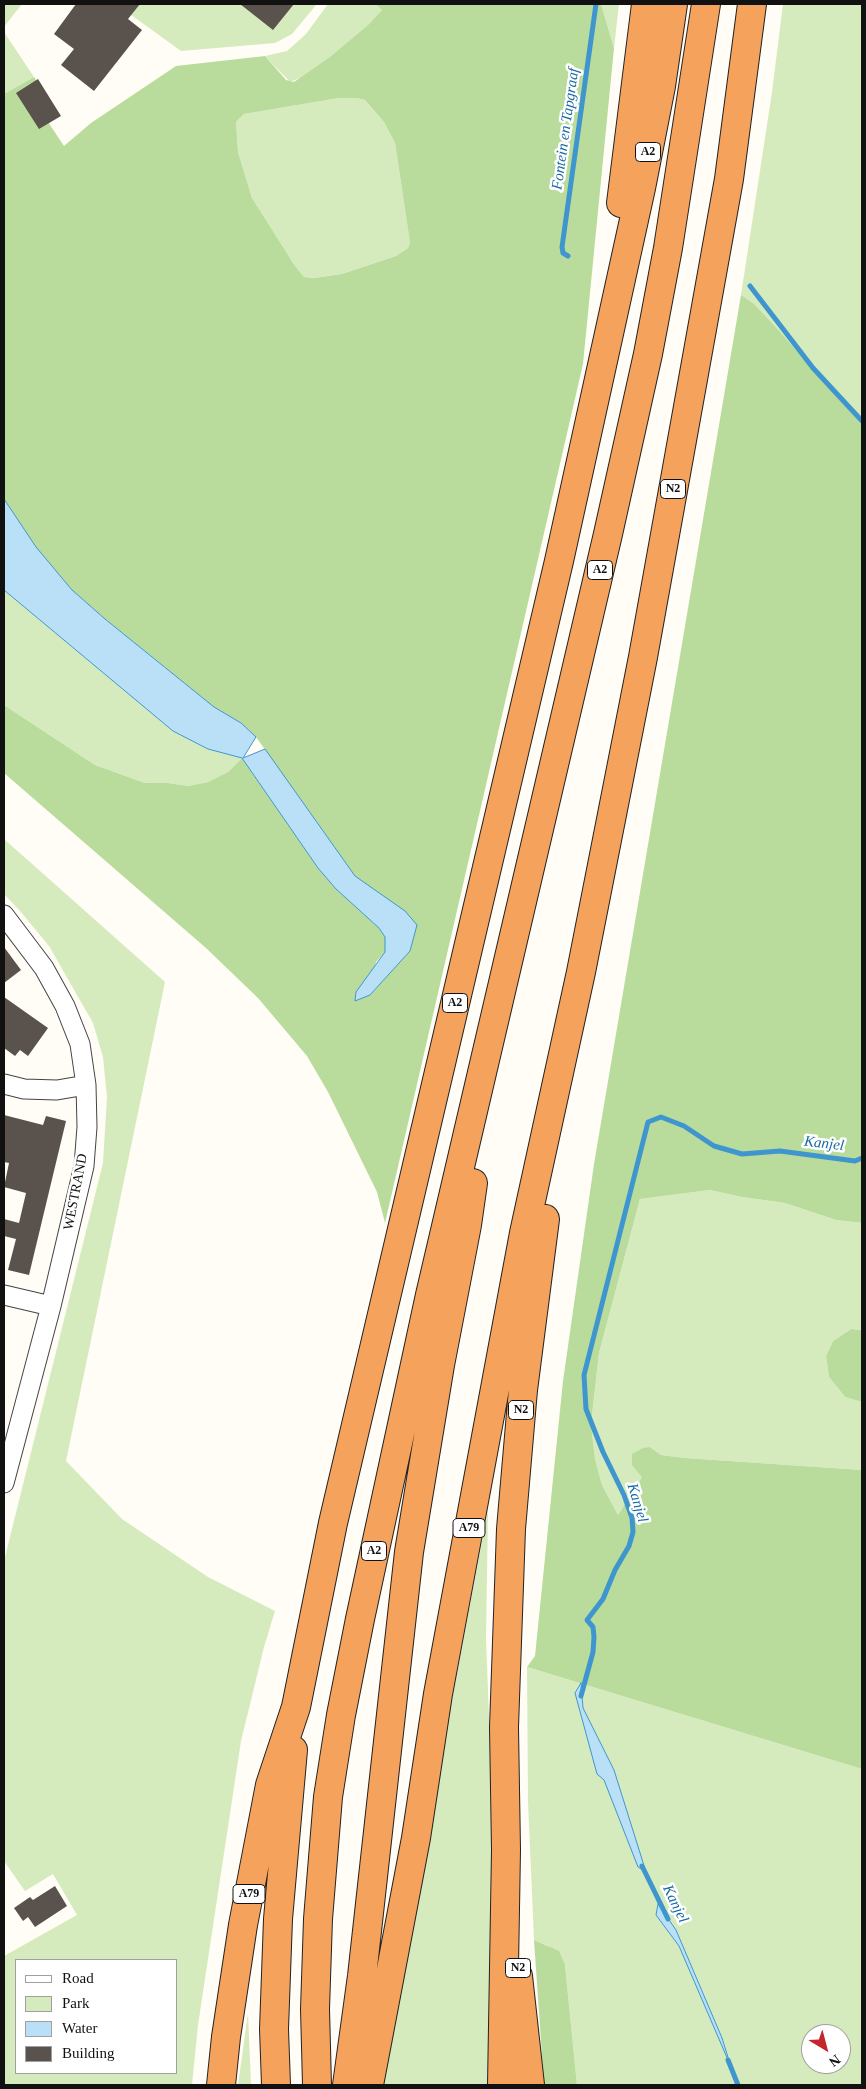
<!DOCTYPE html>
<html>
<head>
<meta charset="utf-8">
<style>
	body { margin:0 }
	#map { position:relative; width:866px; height:2089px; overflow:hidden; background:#fffdf5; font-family:"Times New Roman",serif }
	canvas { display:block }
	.frame { position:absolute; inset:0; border:5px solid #111; pointer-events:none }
	.legend { position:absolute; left:15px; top:1959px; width:162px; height:115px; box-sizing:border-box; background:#fff; border:1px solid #a0a0a0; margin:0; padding:6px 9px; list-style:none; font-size:15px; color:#111 }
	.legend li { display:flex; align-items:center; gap:10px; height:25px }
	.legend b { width:25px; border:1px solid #a0a0a0 }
	.north { position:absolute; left:801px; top:2024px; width:50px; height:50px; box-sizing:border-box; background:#fff; border:1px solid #a0a0a0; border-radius:50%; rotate:143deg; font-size:14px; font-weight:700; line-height:20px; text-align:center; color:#111 }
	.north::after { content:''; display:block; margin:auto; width:18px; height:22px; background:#c4262e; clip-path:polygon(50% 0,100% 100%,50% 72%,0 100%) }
</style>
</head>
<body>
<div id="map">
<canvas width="866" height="2089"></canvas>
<div class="frame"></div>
<ul class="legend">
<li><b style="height:6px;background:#fff"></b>Road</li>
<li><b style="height:14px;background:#d5ebbd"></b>Park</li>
<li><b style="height:14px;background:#b9e0f7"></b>Water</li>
<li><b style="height:14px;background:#5a524d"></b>Building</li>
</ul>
<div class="north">N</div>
</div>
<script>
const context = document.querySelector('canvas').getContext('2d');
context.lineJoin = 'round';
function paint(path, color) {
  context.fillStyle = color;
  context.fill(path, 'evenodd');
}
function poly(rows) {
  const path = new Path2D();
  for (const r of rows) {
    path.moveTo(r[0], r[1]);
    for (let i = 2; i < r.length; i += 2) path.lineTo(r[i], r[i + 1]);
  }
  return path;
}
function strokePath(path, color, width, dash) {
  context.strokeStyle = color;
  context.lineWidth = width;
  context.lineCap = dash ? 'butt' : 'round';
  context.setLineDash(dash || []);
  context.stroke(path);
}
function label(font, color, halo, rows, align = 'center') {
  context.font = font + ' "Times New Roman",serif';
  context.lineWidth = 5;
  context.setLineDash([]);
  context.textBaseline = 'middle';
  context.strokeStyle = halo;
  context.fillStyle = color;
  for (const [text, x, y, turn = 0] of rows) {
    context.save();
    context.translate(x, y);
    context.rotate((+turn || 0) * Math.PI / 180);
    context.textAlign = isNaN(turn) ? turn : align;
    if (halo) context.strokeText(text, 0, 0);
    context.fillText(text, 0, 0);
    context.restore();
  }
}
paint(poly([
	[4,4,22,4,4,27],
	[116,4,317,4,292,34,275,43,181,51],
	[328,4,375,4,382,10,369,24,331,56,300,78,290,82,265,56,287,51,306,34],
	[601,4,619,4,614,48],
	[783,4,862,4,862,425,782,334,741,295,772,92],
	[4,32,34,77,4,94],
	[339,98,356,98,365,100,384,122,395,143,410,243,408,248,396,256,342,274,314,278,304,277,295,266,252,198,238,152,236,122,244,114],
	[4,590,173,731,208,749,242,758,228,772,208,782,188,786,168,783,145,783,95,765,4,705],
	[4,839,165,982,66,1461,122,1519,208,1577,275,1611,264,1647,241,1741,198,2025,192,2085,4,2085,4,1956,77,1915,53,1874,25,1891,4,1861,4,1561,103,1163,107,1097,103,1057,93,1023,49,946,20,911,4,894],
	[16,1960,176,1960,176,2073,16,2073],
	[710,1190,742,1197,785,1203,836,1220,862,1223,862,1330,851,1329,833,1341,826,1356,829,1377,845,1397,862,1402,862,1470,685,1458,661,1455,650,1447,642,1477,618,1515,602,1485,595,1459,591,1424,599,1353,640,1199],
	[488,1510,486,1639,499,1980,493,2085,379,2085],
	[527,1667,862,1769,862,2085,577,2085,565,1965,548,1946,534,1940,528,1802],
	[811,2034,841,2034,841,2064,811,2064],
	[248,2013,251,2085,238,2085]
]), '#d5ebbd');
paint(poly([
	[375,4,601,4,614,48,583,364,385,1223,377,1192,328,1092,307,1056,258,998,206,948,4,773,4,705,95,765,145,783,168,783,188,786,208,782,228,772,242,758,318,868,336,889,379,928,385,937,385,952,376,962,370,995,410,951,416,924,355,876,256,737,241,723,214,707,105,619,72,590,36,548,4,499,4,94,34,77,60,116,48,122,64,146,91,123,176,66,265,56,286,80,294,82,331,56,369,24,382,10],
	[339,98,356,98,365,100,384,122,395,143,410,243,408,248,396,256,342,274,314,278,304,277,295,266,252,198,238,152,236,122,244,114],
	[741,295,754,304,782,334,862,425,862,1223,836,1220,785,1203,742,1197,710,1190,640,1199,599,1353,591,1424,595,1459,602,1485,618,1515,642,1477,632,1465,632,1454,643,1448,650,1447,661,1455,685,1458,862,1470,862,1769,527,1667,535,1656,563,1381,594,1164],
	[851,1329,862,1330,862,1402,845,1397,829,1377,826,1356,833,1341],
	[534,1940,559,1951,565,1965,577,2085,544,2085]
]), '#b9dc9c');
const water = poly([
	[4,499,36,547,72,590,105,619,214,707,241,723,256,737,243,758,265,749,355,876,405,911,417,925,410,951,370,995,355,1001,356,992,385,952,385,937,379,928,336,889,318,868,242,758,208,749,173,731,4,590,4,499],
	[581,1683,583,1708,614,1770,646,1872,638,1867,604,1780,597,1774,575,1693,581,1683],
	[658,1904,676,1930,722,2038,731,2067,679,1946,656,1915,658,1904]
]);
paint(water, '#b9e0f7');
strokePath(water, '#3f96cf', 1);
strokePath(poly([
	[568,256,563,253,562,247,596,4],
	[750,286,813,368,862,421],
	[581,1696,593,1652,594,1637,593,1627,587,1620,603,1599,615,1570,629,1546,633,1532,632,1518,624,1495,603,1452,586,1409,584,1375,648,1122,661,1117,684,1126,714,1146,742,1154,780,1151,855,1161,862,1158],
	[642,1866,668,1919],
	[728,2060,738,2085]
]), '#3f96cf', 5);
paint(poly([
	[76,4,140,4,128,19,142,30,94,91,61,65,74,49,54,34],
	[240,4,294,4,273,30],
	[38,79,61,116,39,129,16,93],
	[4,947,21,970,4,983],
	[4,997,48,1028,28,1056,20,1050,15,1056,4,1048],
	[4,1115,43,1125,46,1116,66,1121,29,1275,8,1270,16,1239,4,1236,4,1219,19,1223,26,1193,4,1187,9,1163,4,1162],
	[55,1886,67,1906,35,1927,28,1917,23,1921,14,1908,30,1897,33,1900]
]), '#5a524d');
const minor = poly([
	[4,915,44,968,65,1006,80,1044,86,1085,87,1127,84,1166,51,1306,4,1483],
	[4,1084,24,1089,57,1090,86,1085],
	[4,1295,51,1306]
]);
const highway = poly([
	[621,203,646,4],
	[518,1976,530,2085],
	[221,2085,226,2037,243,1925,270,1785,296,1707,333,1523,559,561,641,188,661,86,673,4],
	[276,2085,274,2029,278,1919,293,1750],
	[317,2085,315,2009,318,1919,328,1797,341,1715,360,1619,430,1295,608,534,648,354,668,248,706,4],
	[347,2085,362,1976,409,1552,440,1365,467,1225,473,1183],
	[369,2085,416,1838,438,1694,524,1233,581,972,643,657,729,179,752,4],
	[502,2085,506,1850,504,1727,511,1529,523,1390,545,1219]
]);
strokePath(minor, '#444', 21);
strokePath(highway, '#222', 30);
strokePath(minor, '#fff', 19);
strokePath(highway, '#f5a25d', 28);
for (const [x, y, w] of [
	[648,152,25],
	[673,489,25],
	[600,570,25],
	[455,1003,25],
	[521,1410,25],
	[469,1528,32],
	[374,1551,25],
	[249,1894,32],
	[518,1968,25]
]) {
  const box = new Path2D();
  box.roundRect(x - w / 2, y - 9.5, w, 19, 4);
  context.fillStyle = '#fff';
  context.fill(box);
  strokePath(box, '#111', 1);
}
label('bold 12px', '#111', null, [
	["A2",648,152],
	["N2",673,489],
	["A2",600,570],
	["A2",455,1003],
	["N2",521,1410],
	["A79",469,1528],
	["A2",374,1551],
	["A79",249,1894],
	["N2",518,1968]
]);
label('14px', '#111', '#fff', [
	["WESTRAND",76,1192,-79]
]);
label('italic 15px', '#1768a6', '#fff', [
	["Fontein en Tapgraaf",566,129,-82],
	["Kanjel",824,1144,7],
	["Kanjel",637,1503,73],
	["Kanjel",675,1904,64]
]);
</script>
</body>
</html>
